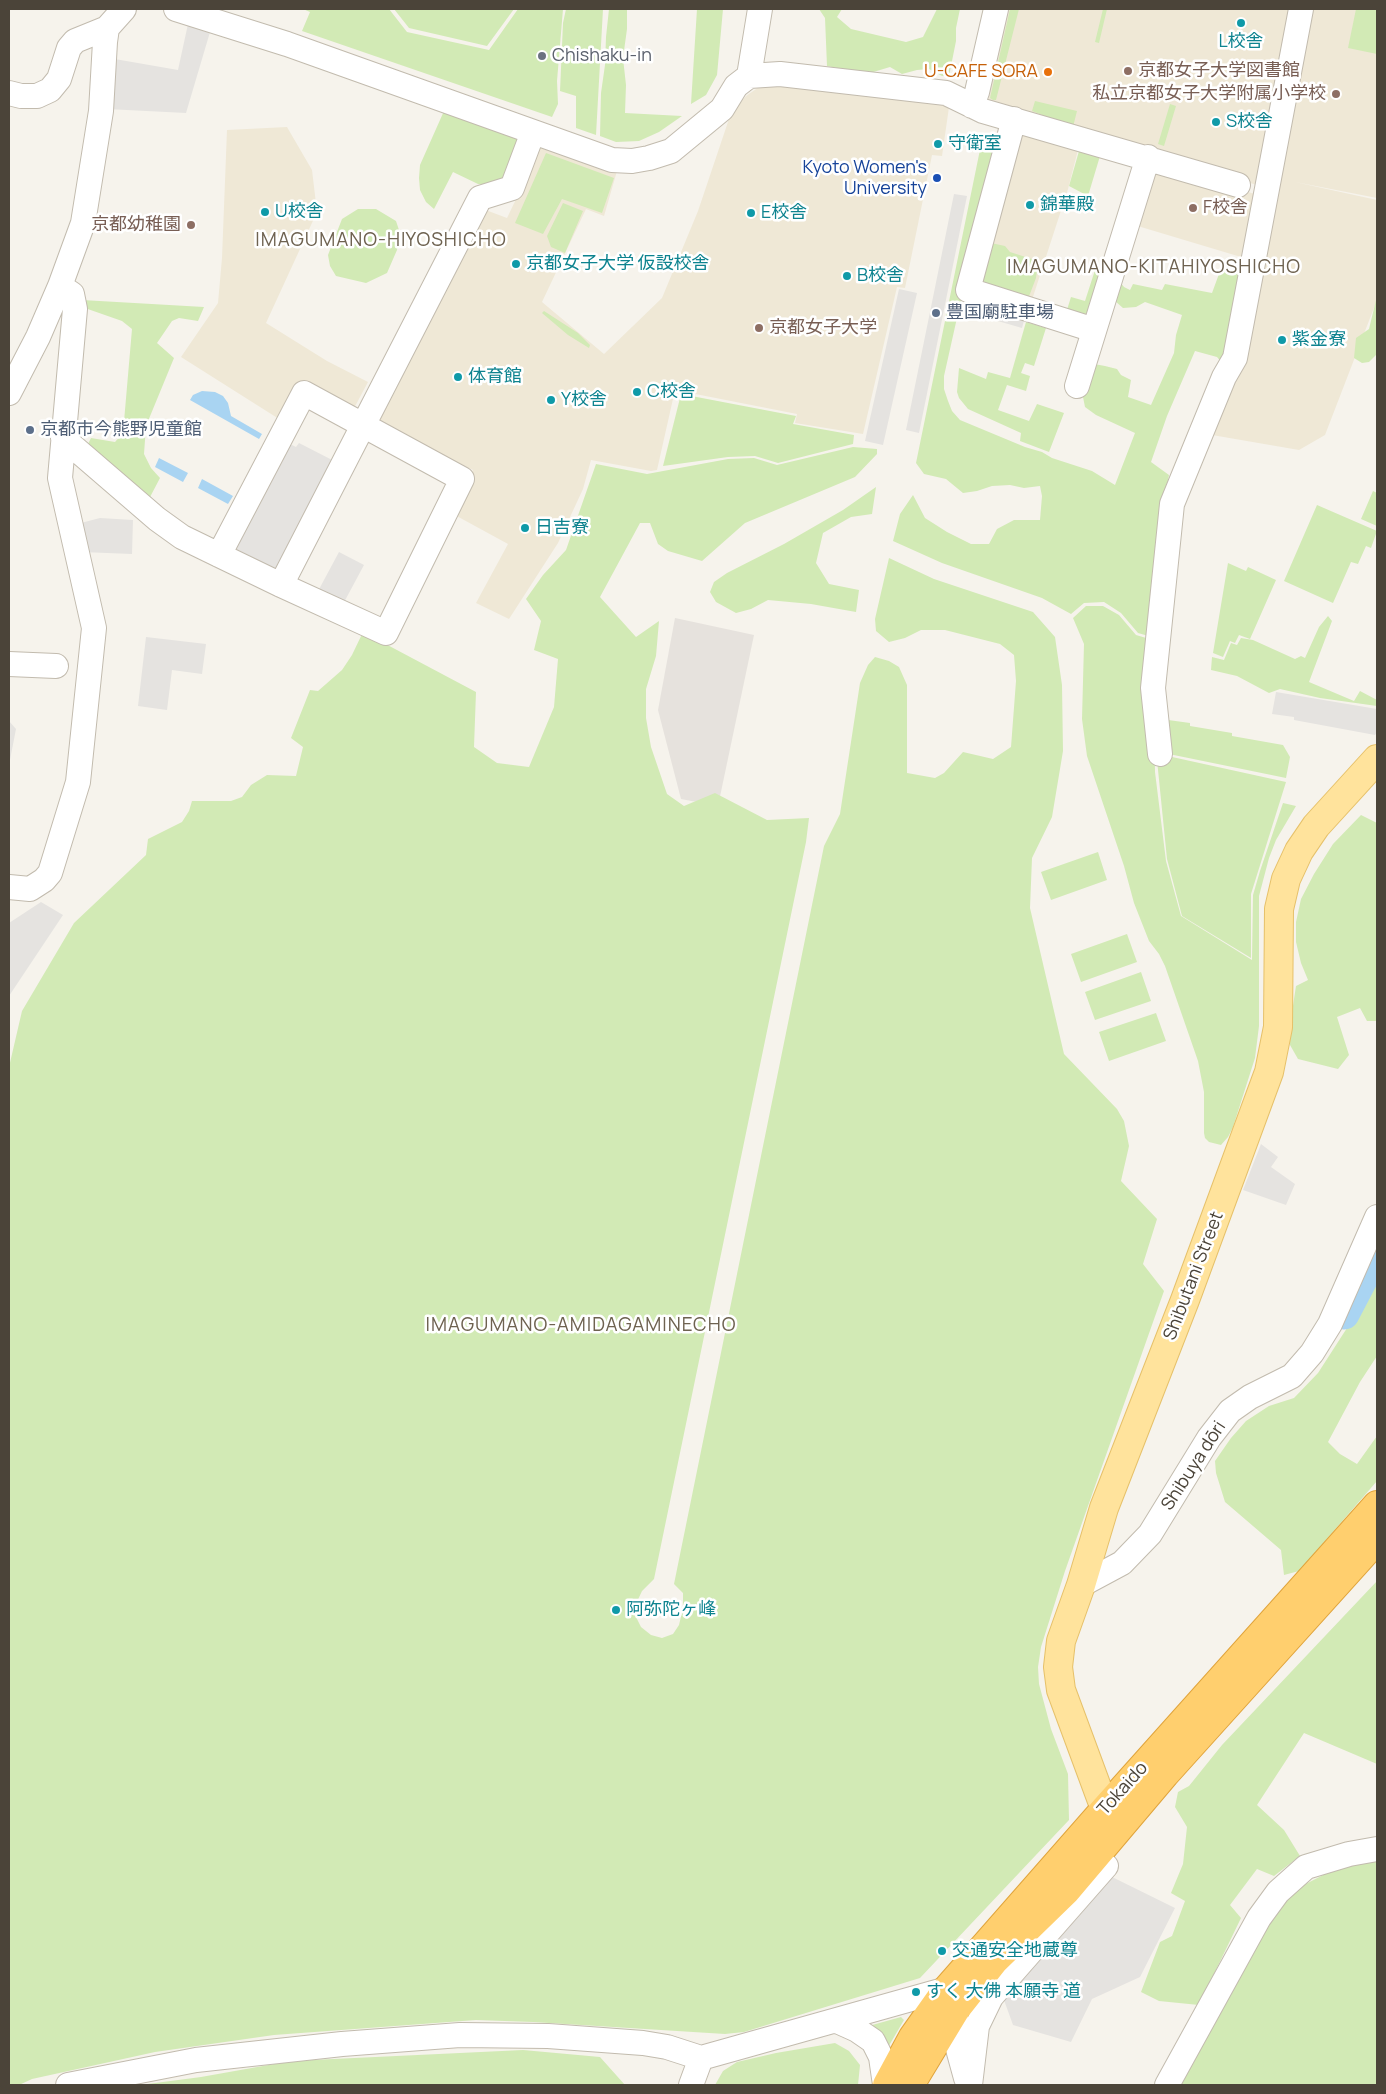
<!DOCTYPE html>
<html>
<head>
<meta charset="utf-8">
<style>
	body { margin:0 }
	#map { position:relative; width:1386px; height:2094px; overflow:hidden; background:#f6f3ec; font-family:Manrope,sans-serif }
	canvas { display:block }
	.frame { position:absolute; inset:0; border:10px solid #4b4439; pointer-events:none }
</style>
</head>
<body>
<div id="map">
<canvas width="1386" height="2094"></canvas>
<div class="frame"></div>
</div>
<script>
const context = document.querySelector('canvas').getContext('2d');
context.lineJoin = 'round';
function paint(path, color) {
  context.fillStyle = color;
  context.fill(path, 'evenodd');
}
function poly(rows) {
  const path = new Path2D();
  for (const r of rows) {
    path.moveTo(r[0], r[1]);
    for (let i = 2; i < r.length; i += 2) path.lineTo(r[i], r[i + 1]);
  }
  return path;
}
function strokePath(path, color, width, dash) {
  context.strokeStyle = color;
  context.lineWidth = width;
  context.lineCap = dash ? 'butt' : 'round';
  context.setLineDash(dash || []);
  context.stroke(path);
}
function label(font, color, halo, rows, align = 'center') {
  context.font = font + ' Manrope,"Noto Sans JP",sans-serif';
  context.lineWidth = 5;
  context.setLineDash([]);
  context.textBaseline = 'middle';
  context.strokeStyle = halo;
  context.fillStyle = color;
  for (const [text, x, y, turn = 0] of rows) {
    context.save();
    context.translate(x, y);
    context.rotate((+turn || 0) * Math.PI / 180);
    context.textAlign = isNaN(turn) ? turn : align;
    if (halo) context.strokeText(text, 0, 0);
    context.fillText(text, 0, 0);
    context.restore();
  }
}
paint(poly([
	[675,618,754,635,718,806,681,799,658,710]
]), '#e6e2dd');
paint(poly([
	[1007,9,1293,9,1257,185,987,106],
	[1312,9,1377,9,1377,198,1295,182,1377,200,1377,300,1325,435,1299,450,1212,435],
	[774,81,940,100,949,107,942,156,932,155,905,288,897,287,863,434,795,423,797,414,675,390,657,470,651,471,591,460,583,489,558,543,509,619,476,603,508,544,453,514,473,470,374,421,483,209,507,218,542,145,617,171,604,216,586,209,542,302,604,354,662,298,698,211,731,113,746,96,759,87],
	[287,127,312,170,317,212,266,323,327,361,368,382,352,412,297,385,279,419,181,357,218,303,222,258,227,130],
	[1021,129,1079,146,1068,189,1031,303,977,286],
	[1150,164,1255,194,1241,257,1131,224]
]), '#efe8d6');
paint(poly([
	[303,9,389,9,407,32,489,50,518,9,563,9,557,81,558,104,552,117,302,31,310,12],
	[394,9,514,9,487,46,409,28],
	[566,9,603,9,596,135,576,128,576,96,560,91,563,23],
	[609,9,627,9,627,29,623,58,626,85,625,113,682,116,659,132,639,141,616,142,600,136,601,93,605,65,606,37],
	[697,9,723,9,717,75,706,95,691,104],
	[819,9,842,9,837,17,851,29,906,42,923,37,937,9,960,9,956,28,956,41,949,76,942,76,929,69,917,70,902,74,890,67,860,76,852,71,827,66,825,18],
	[1010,9,1019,9,996,100,993,100,990,98],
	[1103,9,1107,9,1099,43,1095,42],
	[1356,9,1377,9,1377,54,1348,48],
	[1035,101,1077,111,1073,127,1032,111],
	[1170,104,1176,106,1164,146,1158,144],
	[444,111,526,138,501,186,478,184,453,172,434,209,426,202,420,190,419,178,420,165],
	[983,135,997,139,944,376,944,389,948,401,952,411,960,420,1025,447,1042,452,1052,458,1092,471,1115,485,1135,433,1096,415,1085,407,1082,392,1094,364,1105,366,1117,369,1121,375,1131,380,1128,397,1151,405,1174,353,1176,335,1182,315,1145,302,1136,307,1123,308,1115,301,1120,282,1124,287,1130,290,1133,284,1162,290,1165,284,1212,293,1223,263,1239,266,1243,272,1222,363,1217,357,1195,351,1167,416,1151,462,1169,475,1164,500,1152,637,1138,633,1121,613,1104,602,1084,603,1071,614,1042,598,942,563,893,541,900,514,913,495,925,518,947,532,971,544,989,544,997,529,1014,520,1040,520,1042,496,1040,486,1024,488,1010,485,992,486,977,491,963,493,946,479,924,474,916,463],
	[1079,151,1100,156,1088,196,1069,186],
	[546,153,614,178,602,213,562,199,543,234,515,223],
	[563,203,583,211,565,253,551,247,547,236],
	[358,209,376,209,396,221,400,233,397,250,387,273,366,283,336,276,330,266,328,255,342,219],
	[991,243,1005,246,1010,252,1038,261,1036,278,1028,299,981,285],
	[1096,267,1106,270,1090,321,1066,313,1071,297,1085,301],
	[1377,296,1377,354,1369,362,1362,363,1354,358,1356,338,1369,329],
	[82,300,204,307,198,321,179,318,172,321,157,343,174,358,146,426,144,454,151,468,160,478,149,499,87,446,91,438,115,442,123,433,132,329,122,321,82,307],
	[544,311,578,333,590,345,589,348,568,335,542,313],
	[1026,322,1046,328,1034,366,1025,363,1021,373,1030,376,1026,391,1007,385,998,410,1029,421,1037,404,1064,413,1049,452,1020,441,1021,433,968,409,959,398,957,392,959,368,986,379,988,372,1010,378],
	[681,394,796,416,793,424,854,435,853,444,778,463,755,456,728,457,663,466],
	[853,447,877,449,877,454,855,477,745,523,702,561,668,551,658,544,650,523,640,523,600,597,636,637,659,621,656,656,646,689,646,718,651,747,667,794,684,806,715,793,767,820,809,818,806,842,654,1579,642,1591,635,1606,637,1619,641,1627,651,1635,662,1638,673,1634,679,1625,683,1608,683,1593,674,1584,824,846,840,814,860,683,868,665,875,657,889,661,899,667,907,685,907,773,935,778,944,773,963,752,993,759,1011,747,1016,681,1014,655,1000,644,945,630,921,630,905,638,889,642,876,631,875,619,889,558,934,579,1033,612,1055,637,1062,685,1063,751,1052,817,1032,858,1030,908,1064,1054,1117,1109,1124,1121,1129,1146,1121,1181,1157,1219,1143,1264,1164,1291,1065,1571,1041,1647,1038,1667,1039,1684,1051,1729,1068,1774,1069,1820,920,1978,744,2032,725,2034,533,2022,476,2020,274,2035,155,2052,32,2079,19,2085,9,2085,9,1067,22,1011,74,923,146,855,148,839,182,822,189,811,192,801,231,801,242,797,251,785,267,775,296,776,303,747,291,738,310,690,318,691,342,670,352,655,363,632,476,692,474,747,497,763,529,767,554,707,558,659,534,650,541,621,526,599,543,575,566,550,596,464,647,474,728,459,754,458,777,465],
	[876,487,872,514,851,517,823,533,816,563,829,584,859,590,856,612,811,604,768,600,751,609,736,613,716,602,710,592,714,582,727,573,784,544,843,510],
	[1373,491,1377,493,1377,526,1361,519],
	[1317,505,1377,531,1371,548,1366,546,1358,564,1351,562,1333,603,1284,581],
	[1228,563,1246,571,1248,567,1276,580,1250,639,1239,635,1235,643,1230,641,1223,657,1213,653],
	[1086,606,1103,606,1119,615,1136,635,1153,640,1155,772,1166,861,1181,916,1252,960,1253,895,1260,871,1283,803,1296,806,1276,840,1269,858,1259,896,1259,1026,1255,1058,1233,1127,1228,1137,1221,1145,1209,1142,1205,1138,1204,1133,1204,1092,1198,1061,1165,966,1159,954,1149,941,1134,903,1124,866,1087,756,1082,719,1084,644,1073,618],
	[1328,616,1332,621,1309,682,1354,701,1360,691,1377,700,1377,706,1320,698,1280,689,1269,693,1237,676,1211,670,1212,657,1224,660,1231,643,1237,645,1241,638,1253,640,1295,659,1301,656,1305,658,1319,627],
	[1161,719,1190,723,1190,726,1232,733,1232,736,1283,745,1290,757,1286,778,1164,753],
	[1163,755,1286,782,1251,894,1251,958,1182,916,1167,859,1157,760],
	[1361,815,1377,823,1377,1021,1367,1021,1360,1008,1337,1017,1349,1055,1338,1069,1298,1059,1290,1045,1290,1025,1296,986,1308,980,1301,963,1296,942,1296,922,1301,899,1314,874,1333,844],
	[1098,852,1107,880,1051,900,1041,872],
	[1127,934,1137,962,1081,982,1071,954],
	[1141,972,1151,1001,1095,1020,1085,992],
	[1156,1013,1166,1041,1109,1061,1099,1032],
	[1377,1282,1377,1356,1360,1382,1328,1442,1340,1454,1357,1464,1377,1436,1377,1481,1299,1571,1284,1575,1281,1550,1225,1502,1216,1473,1215,1461,1231,1438,1246,1421,1269,1406,1294,1398,1318,1373,1347,1328,1366,1287],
	[1377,1581,1377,1764,1304,1733,1257,1805,1284,1830,1300,1856,1274,1876,1257,1869,1230,1905,1241,1918,1199,2005,1159,2001,1141,1992,1160,1942,1172,1936,1185,1901,1171,1893,1183,1864,1187,1827,1175,1807,1178,1792,1189,1786,1222,1745],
	[1377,1860,1377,2085,1176,2085,1250,1952,1292,1891,1333,1870],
	[901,2017,904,2020,887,2049,865,2027],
	[835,2043,849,2051,860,2065,858,2085,715,2085,723,2071,737,2062,776,2053],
	[523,2050,600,2057,625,2085,140,2085,201,2077,291,2061]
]), '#d2eab5');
paint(poly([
	[188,24,210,32,186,113,107,109,109,58,178,70],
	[954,194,967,196,919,433,906,430],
	[899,289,917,293,883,445,865,441],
	[974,298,1026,313,1022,328,970,313],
	[286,442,296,447,299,443,338,463,279,577,230,551],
	[100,518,133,520,132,554,82,552,77,524],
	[339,552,364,565,342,606,317,593],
	[146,637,206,644,202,674,172,670,167,710,138,706],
	[1276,692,1377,709,1377,732,1375,735,1294,720,1294,717,1272,714],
	[9,721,16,729,9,765],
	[41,902,63,915,9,996,9,923],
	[1261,1144,1278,1157,1271,1167,1295,1184,1286,1205,1243,1190],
	[1106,1874,1175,1908,1140,1977,1092,1999,1071,2042,1013,2025,1004,2000]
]), '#e5e3e0');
paint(poly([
	[202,391,215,392,223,396,228,403,231,416,262,434,259,439,190,400,193,395],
	[159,458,188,473,183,482,155,467],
	[202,479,233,496,228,504,198,488]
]), '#a9d4f2');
strokePath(poly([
	[1344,1314,1377,1251]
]), '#a9d4f2', 31);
const minor = poly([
	[176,9,287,44,612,160,632,161,649,158,671,151,722,109,736,86,749,76,780,74,946,93,983,111,1238,185],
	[749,76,760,9],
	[9,93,21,96,37,96,50,90,59,79,69,48,75,41,107,28],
	[972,106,977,92,996,9],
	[1014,119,968,290,1094,330],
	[1077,386,1148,157],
	[9,393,38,337,60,286,83,223,101,111,105,42,107,28,124,9],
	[63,438,157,519,182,537,219,555,281,585,386,633,462,479,304,393,219,555],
	[281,585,480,198,512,188,533,132],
	[9,664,56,666],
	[1160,754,1153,688,1172,504,1224,377,1235,358,1301,9],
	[9,887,30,889,44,880,50,873,78,782,94,628,60,478,75,309,72,294,60,286],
	[1081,1585,1122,1563,1150,1534,1209,1438,1230,1411,1250,1397,1292,1376,1312,1353,1330,1324,1377,1217],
	[956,2009,955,2038,966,2078],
	[837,2021,857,2030,873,2041,881,2057,885,2085],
	[68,2085,196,2060,342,2044,460,2035,548,2036,643,2043,667,2047,701,2058],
	[691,2085,701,2058,947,1989],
	[970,2085,977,2026,991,1997,1106,1866],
	[1167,2085,1259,1918,1278,1892,1306,1867,1349,1854,1377,1849]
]);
const major = poly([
	[1105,1809,1061,1690,1058,1667,1061,1641,1081,1585,1104,1508,1185,1300,1269,1072,1278,1027,1279,909,1286,879,1299,851,1316,826,1377,759]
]);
const highway = poly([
	[887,2085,913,2037,947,1989,1105,1809,1377,1505],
	[910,2085,956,2009,994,1961,1066,1891,1165,1774,1377,1539]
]);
strokePath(minor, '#c2bbae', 26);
strokePath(major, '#e6c16a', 30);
strokePath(highway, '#e0a43c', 30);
strokePath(minor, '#fff', 24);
strokePath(major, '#ffe39c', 28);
strokePath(highway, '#ffcf6e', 28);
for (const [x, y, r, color] of [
	[1241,23,5,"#0f9aa8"],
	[542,56,5,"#6b7280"],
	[1128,71,5,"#8d6e63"],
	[1048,72,5,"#e8710a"],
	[1336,94,5,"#8d6e63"],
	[1216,122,5,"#0f9aa8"],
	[938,144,5,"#0f9aa8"],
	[937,178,5,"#1a4fb4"],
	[1030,205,5,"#0f9aa8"],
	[1193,208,5,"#8d6e63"],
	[265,212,5,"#0f9aa8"],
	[751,213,5,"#0f9aa8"],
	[191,225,5,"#8d6e63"],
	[516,264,5,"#0f9aa8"],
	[847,276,5,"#0f9aa8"],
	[936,313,5,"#5c6f8a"],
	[759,328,5,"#8d6e63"],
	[1282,340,5,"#0f9aa8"],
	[458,377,5,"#0f9aa8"],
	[637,392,5,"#0f9aa8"],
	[551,400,5,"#0f9aa8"],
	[30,430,5,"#5c6f8a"],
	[525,528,5,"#0f9aa8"],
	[616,1610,5,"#0f9aa8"],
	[942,1951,5,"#0f9aa8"],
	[916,1992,5,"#0f9aa8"]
]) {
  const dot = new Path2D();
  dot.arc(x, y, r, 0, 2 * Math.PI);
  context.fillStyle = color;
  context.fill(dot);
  strokePath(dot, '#fff', 2);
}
label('18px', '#0d838f', '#fff', [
	["L校舎",1241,42,"center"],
	["S校舎",1226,122],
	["守衛室",948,144],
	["錦華殿",1040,205],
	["U校舎",275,212],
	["E校舎",761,213],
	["京都女子大学 仮設校舎",526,264],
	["B校舎",857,276],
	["紫金寮",1292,340],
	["体育館",468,377],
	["C校舎",647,392],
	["Y校舎",561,400],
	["日吉寮",535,528],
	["阿弥陀ヶ峰",626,1610],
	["交通安全地蔵尊",952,1951],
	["すく 大佛 本願寺 道",926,1992]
], 'left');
label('18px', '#5b616d', '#fff', [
	["Chishaku-in",552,56]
], 'left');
label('18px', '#785e54', '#fff', [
	["京都女子大学図書館",1138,71],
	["私立京都女子大学附属小学校",1326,94,"right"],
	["F校舎",1203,208],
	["京都幼稚園",181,225,"right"],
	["京都女子大学",769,328]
], 'left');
label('18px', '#c56008', '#fff', [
	["U-CAFE SORA",1038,72]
], 'right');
label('18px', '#164399', '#fff', [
	["Kyoto Women's",927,168],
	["University",927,189]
], 'right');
label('18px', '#4e5e75', '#fff', [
	["豊国廟駐車場",946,313],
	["京都市今熊野児童館",40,430]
], 'left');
label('18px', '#4b4439', '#fff', [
	["Shibutani Street",1194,1276,-69],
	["Shibuya dōri",1194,1466,-57],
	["Tokaido",1123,1789,-48]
]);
context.letterSpacing = '1px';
label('19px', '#6e6250', '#fff', [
	["IMAGUMANO-HIYOSHICHO",381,241],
	["IMAGUMANO-KITAHIYOSHICHO",1154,268],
	["IMAGUMANO-AMIDAGAMINECHO",581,1326]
]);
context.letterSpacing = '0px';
</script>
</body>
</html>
